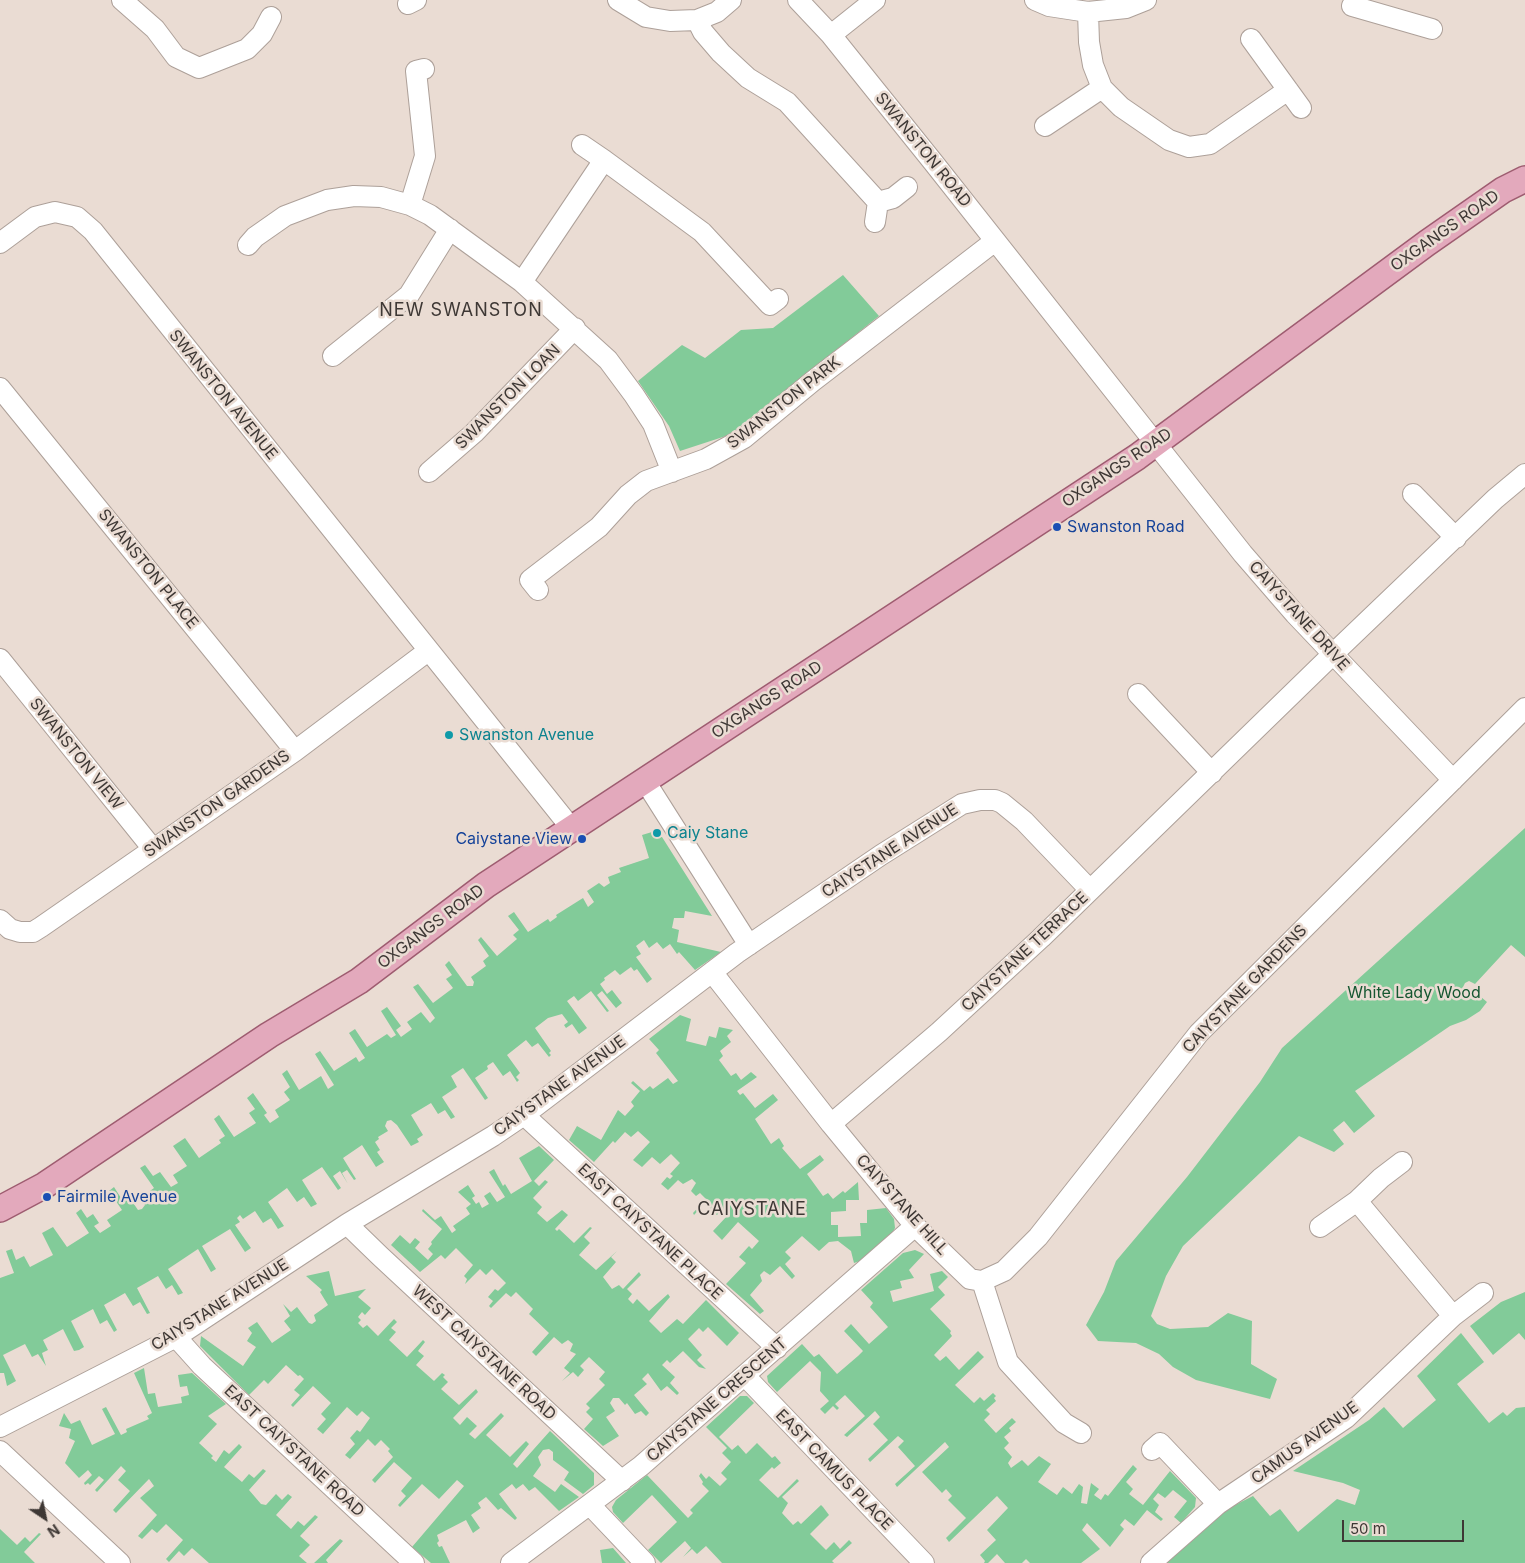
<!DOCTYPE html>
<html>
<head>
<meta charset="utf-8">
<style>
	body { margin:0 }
	#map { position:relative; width:1525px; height:1563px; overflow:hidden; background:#eadcd3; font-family:Inter,sans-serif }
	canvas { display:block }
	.north { position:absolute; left:20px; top:1493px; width:50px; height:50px; -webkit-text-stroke:4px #eadcd3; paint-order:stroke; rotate:146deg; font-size:14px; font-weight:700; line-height:20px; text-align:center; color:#3e3835 }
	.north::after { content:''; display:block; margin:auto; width:18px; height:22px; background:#3e3835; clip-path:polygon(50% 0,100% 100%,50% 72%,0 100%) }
	.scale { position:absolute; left:1342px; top:1520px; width:122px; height:22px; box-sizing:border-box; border:2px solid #3e3835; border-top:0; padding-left:6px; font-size:15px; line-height:18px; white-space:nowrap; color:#3e3835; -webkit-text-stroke:4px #eadcd3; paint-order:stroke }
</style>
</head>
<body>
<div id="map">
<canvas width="1525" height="1563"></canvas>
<div class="north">N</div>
<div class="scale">50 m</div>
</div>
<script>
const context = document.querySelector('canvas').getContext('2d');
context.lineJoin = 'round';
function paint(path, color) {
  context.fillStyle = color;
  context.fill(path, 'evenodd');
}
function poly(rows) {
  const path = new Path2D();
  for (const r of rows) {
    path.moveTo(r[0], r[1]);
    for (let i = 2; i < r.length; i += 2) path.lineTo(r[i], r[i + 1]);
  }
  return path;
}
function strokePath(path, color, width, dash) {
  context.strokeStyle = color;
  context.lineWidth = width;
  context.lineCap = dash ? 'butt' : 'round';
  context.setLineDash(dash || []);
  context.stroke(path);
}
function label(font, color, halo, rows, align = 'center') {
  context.font = font + ' Inter,sans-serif';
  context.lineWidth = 5;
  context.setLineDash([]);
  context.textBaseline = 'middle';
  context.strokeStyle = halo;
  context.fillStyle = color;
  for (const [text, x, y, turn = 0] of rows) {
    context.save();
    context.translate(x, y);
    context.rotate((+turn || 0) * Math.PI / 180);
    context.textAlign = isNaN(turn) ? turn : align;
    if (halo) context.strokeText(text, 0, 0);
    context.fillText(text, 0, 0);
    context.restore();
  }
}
paint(poly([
	[843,275,879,316,729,435,680,451,669,426,638,381,682,345,705,358,741,330,773,328],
	[1525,828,1525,957,1511,945,1475,984,1469,981,1465,983,1462,989,1465,993,1469,995,1475,992,1487,1002,1480,1011,1466,1020,1450,1026,1355,1091,1375,1116,1354,1133,1344,1121,1333,1130,1344,1144,1334,1152,1299,1136,1183,1246,1166,1276,1151,1316,1157,1324,1170,1329,1208,1327,1228,1313,1252,1321,1251,1364,1277,1379,1270,1399,1196,1380,1173,1367,1159,1354,1136,1343,1098,1341,1086,1325,1104,1292,1116,1261,1187,1177,1260,1082,1282,1048],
	[652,832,655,837,662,837,712,916,685,911,684,918,674,918,672,928,679,930,677,942,721,952,695,970,679,952,677,954,670,944,663,949,657,942,649,948,644,940,636,946,641,954,636,957,652,979,647,983,637,969,634,971,631,967,620,975,615,970,604,978,605,980,600,984,607,994,612,990,622,1003,616,1008,602,991,597,995,609,1011,607,1012,591,991,578,1001,574,996,567,1001,587,1028,579,1034,572,1024,566,1028,564,1025,568,1022,562,1014,548,1018,535,1028,551,1051,549,1053,551,1055,549,1057,538,1043,532,1047,526,1040,507,1055,520,1073,516,1077,519,1080,517,1082,510,1071,503,1076,493,1062,487,1066,488,1069,475,1078,488,1098,485,1100,463,1068,451,1076,457,1087,442,1097,455,1117,451,1119,445,1110,438,1114,431,1103,411,1115,423,1135,417,1139,419,1142,411,1146,397,1125,391,1120,387,1121,385,1126,388,1131,378,1137,379,1139,375,1142,380,1150,377,1152,384,1162,376,1167,362,1145,343,1158,356,1179,354,1180,347,1170,342,1173,348,1184,340,1171,333,1176,341,1188,338,1190,322,1167,302,1180,317,1204,311,1207,304,1197,297,1202,287,1188,268,1202,284,1226,278,1229,271,1218,263,1223,255,1211,243,1219,240,1215,237,1218,240,1222,235,1225,251,1248,245,1252,230,1229,202,1246,216,1269,211,1272,198,1249,168,1269,183,1293,178,1295,172,1285,166,1289,158,1276,137,1288,150,1313,147,1314,140,1302,133,1306,125,1293,104,1305,117,1330,114,1332,107,1320,100,1324,93,1309,71,1321,84,1347,79,1350,74,1351,63,1329,43,1340,48,1350,42,1353,46,1366,38,1354,32,1357,25,1344,3,1355,16,1381,7,1386,4,1373,0,1373,0,1278,14,1273,6,1251,12,1249,16,1260,24,1256,30,1267,53,1255,42,1233,53,1227,67,1247,89,1233,76,1213,81,1209,87,1218,93,1214,99,1223,94,1226,100,1233,111,1226,107,1220,122,1210,109,1191,114,1187,121,1198,127,1194,138,1210,142,1209,145,1205,140,1198,154,1188,140,1168,145,1165,153,1176,160,1172,171,1187,178,1183,173,1175,187,1166,173,1146,185,1138,199,1158,221,1143,219,1140,225,1136,214,1119,219,1115,234,1137,256,1123,249,1113,255,1109,247,1098,253,1093,267,1113,264,1115,270,1123,279,1117,275,1110,290,1100,284,1092,290,1087,282,1074,287,1070,299,1090,321,1076,328,1089,334,1085,315,1054,320,1051,334,1071,356,1057,359,1062,365,1058,349,1033,355,1029,367,1047,387,1034,391,1038,396,1035,381,1011,387,1007,401,1026,396,1030,401,1037,412,1029,407,1022,421,1012,430,1023,435,1018,413,987,418,984,433,1003,453,988,446,979,452,975,445,965,449,961,467,986,473,986,474,982,471,977,486,966,483,961,489,956,478,940,481,937,497,956,517,939,513,935,519,930,508,916,514,912,528,932,548,919,550,922,557,917,556,915,583,898,588,907,594,902,587,891,599,883,604,887,610,883,608,877,621,872,619,868,649,858,642,835],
	[680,1015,691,1019,686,1041,706,1046,709,1036,716,1038,719,1027,733,1030,727,1036,731,1042,720,1051,723,1056,719,1060,731,1076,736,1073,741,1080,751,1072,757,1077,737,1091,740,1095,743,1093,755,1108,773,1094,778,1100,755,1119,771,1144,779,1138,784,1146,782,1148,800,1169,820,1155,824,1160,807,1174,823,1196,828,1193,833,1199,843,1191,845,1193,858,1182,859,1200,846,1200,846,1211,831,1212,831,1225,838,1225,838,1237,861,1236,860,1223,867,1223,867,1210,886,1208,894,1219,895,1228,892,1233,863,1260,854,1263,851,1251,838,1241,829,1242,819,1251,802,1236,785,1252,791,1258,785,1264,795,1276,792,1279,780,1266,770,1275,764,1271,760,1275,762,1281,750,1295,764,1311,760,1314,726,1284,746,1263,739,1257,749,1246,752,1249,759,1241,738,1222,722,1240,713,1231,727,1216,721,1210,717,1215,704,1204,694,1215,693,1213,706,1199,700,1193,696,1196,691,1191,696,1183,692,1179,683,1184,678,1180,668,1190,661,1184,667,1177,670,1179,673,1176,670,1174,680,1163,671,1154,660,1164,652,1157,642,1167,633,1160,650,1142,638,1131,631,1137,625,1132,615,1143,613,1141,594,1162,569,1140,577,1126,601,1140,618,1110,625,1116,634,1106,631,1102,640,1091,631,1083,633,1081,644,1091,650,1086,653,1089,668,1078,673,1084,678,1081,656,1053,659,1050,649,1039],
	[539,1146,554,1160,534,1181,539,1186,545,1180,548,1182,533,1198,542,1207,537,1213,547,1222,562,1210,568,1215,555,1229,557,1231,559,1229,574,1243,590,1227,592,1228,584,1237,590,1243,579,1255,596,1270,617,1251,611,1257,616,1262,603,1277,612,1289,619,1285,623,1289,639,1272,641,1275,627,1289,632,1294,628,1299,633,1304,637,1299,649,1311,668,1294,670,1297,649,1321,661,1333,677,1319,683,1324,706,1300,739,1333,727,1346,708,1327,703,1332,699,1328,688,1339,702,1355,697,1360,706,1369,699,1367,683,1351,670,1363,667,1360,662,1365,675,1377,670,1383,679,1393,677,1395,667,1386,661,1391,648,1373,642,1379,647,1384,634,1395,649,1413,646,1416,641,1411,635,1414,627,1403,625,1405,619,1398,613,1398,610,1403,615,1411,606,1417,619,1436,603,1446,584,1429,593,1419,586,1412,590,1408,586,1404,605,1385,599,1379,605,1372,589,1357,580,1366,584,1370,578,1377,573,1372,562,1381,570,1373,564,1368,576,1354,570,1351,573,1344,568,1340,562,1344,554,1337,536,1356,532,1352,549,1333,529,1314,533,1309,516,1292,511,1297,506,1293,491,1308,489,1306,493,1301,488,1297,495,1289,498,1291,506,1283,492,1269,486,1275,480,1269,465,1284,467,1279,464,1276,473,1265,456,1248,445,1259,441,1255,420,1272,391,1245,400,1235,410,1244,415,1238,420,1242,415,1248,428,1260,433,1254,428,1249,432,1244,431,1242,442,1229,422,1211,423,1209,435,1220,441,1216,452,1233,456,1230,453,1226,470,1214,466,1208,471,1204,458,1192,468,1185,475,1196,472,1198,476,1204,479,1202,482,1208,489,1204,484,1196,490,1192,497,1202,505,1197,489,1172,494,1169,503,1186,505,1184,511,1194,532,1181,519,1158],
	[915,1250,924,1254,909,1270,914,1278,900,1281,902,1288,890,1291,893,1302,934,1291,930,1274,942,1271,948,1277,938,1287,945,1295,930,1309,951,1331,950,1333,952,1336,934,1355,940,1361,946,1356,959,1370,978,1351,984,1357,955,1385,974,1403,980,1397,984,1401,993,1393,996,1396,994,1398,996,1401,986,1410,990,1414,984,1420,996,1433,1012,1418,1016,1422,1009,1428,1011,1431,1004,1437,1009,1443,1004,1448,1012,1457,1008,1463,1011,1468,1022,1460,1028,1466,1039,1456,1051,1464,1038,1482,1057,1495,1063,1487,1072,1494,1079,1484,1083,1487,1081,1503,1087,1504,1091,1483,1099,1489,1094,1495,1101,1500,1105,1494,1108,1496,1133,1465,1137,1469,1126,1482,1133,1489,1129,1494,1143,1505,1170,1471,1196,1498,1195,1507,1181,1523,1174,1517,1187,1501,1173,1490,1165,1498,1158,1493,1153,1499,1159,1505,1155,1512,1163,1519,1161,1521,1147,1510,1134,1526,1125,1519,1120,1525,1124,1529,1110,1547,1087,1523,1082,1530,1100,1549,1081,1563,1030,1563,1026,1559,1022,1563,1005,1563,997,1554,988,1563,984,1563,985,1561,980,1555,996,1540,987,1530,1008,1508,997,1496,949,1542,946,1538,966,1518,948,1500,952,1496,946,1489,942,1493,922,1472,949,1447,945,1442,897,1487,895,1484,915,1466,898,1447,904,1441,898,1436,870,1462,868,1459,888,1440,873,1424,880,1417,875,1411,847,1437,844,1435,865,1416,845,1395,835,1404,839,1408,837,1410,833,1406,825,1414,820,1409,829,1401,820,1391,821,1372,810,1361,777,1392,768,1382,767,1376,802,1344,814,1357,819,1354,837,1374,858,1356,863,1351,844,1331,851,1324,869,1344,888,1327,870,1307,873,1303,861,1290,903,1253],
	[329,1271,335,1296,366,1289,358,1297,371,1308,365,1315,362,1312,358,1317,361,1320,358,1323,363,1328,367,1325,378,1336,394,1319,397,1322,391,1328,396,1332,389,1340,407,1357,423,1340,425,1342,418,1351,424,1356,416,1365,434,1381,442,1373,445,1375,443,1377,448,1382,441,1389,459,1405,476,1389,478,1392,453,1418,460,1425,467,1417,477,1426,469,1434,475,1439,501,1413,504,1416,486,1435,510,1457,526,1441,529,1444,513,1464,517,1468,550,1431,594,1473,594,1485,583,1494,564,1480,569,1472,553,1460,553,1452,549,1449,543,1450,538,1457,541,1465,533,1476,555,1492,561,1484,579,1497,559,1511,535,1487,529,1491,523,1484,516,1489,512,1484,499,1494,517,1518,515,1520,501,1508,498,1510,486,1497,478,1503,481,1508,471,1515,480,1528,473,1533,466,1520,437,1535,439,1541,437,1543,439,1547,442,1546,450,1563,431,1563,412,1547,464,1486,457,1480,439,1499,422,1484,400,1507,398,1505,406,1496,401,1491,412,1478,394,1462,375,1483,372,1480,393,1457,388,1451,390,1449,381,1440,375,1446,368,1439,350,1459,345,1455,355,1444,350,1438,357,1430,360,1432,370,1418,362,1411,357,1416,347,1407,323,1434,317,1429,326,1419,321,1414,331,1403,313,1386,293,1407,291,1405,300,1395,294,1390,304,1379,300,1375,298,1376,286,1365,268,1384,264,1380,249,1395,200,1346,201,1336,243,1366,256,1347,247,1341,252,1333,248,1328,257,1322,272,1343,291,1330,284,1321,290,1316,283,1304,291,1312,297,1307,309,1323,312,1324,316,1321,314,1315,328,1305,320,1292,322,1290,306,1276],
	[1525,1292,1525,1340,1519,1333,1493,1355,1470,1326,1501,1302],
	[1461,1333,1484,1362,1457,1384,1489,1423,1503,1412,1507,1416,1516,1408,1525,1407,1525,1563,1166,1563,1227,1509,1253,1496,1270,1516,1280,1509,1298,1532,1337,1499,1355,1505,1360,1490,1343,1483,1293,1471,1369,1420,1384,1407,1403,1428,1436,1400,1417,1376],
	[144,1368,148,1394,155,1393,158,1407,182,1403,181,1397,189,1395,187,1386,180,1387,178,1375,192,1373,226,1404,208,1416,217,1424,199,1443,213,1456,211,1458,216,1462,224,1450,229,1454,239,1444,242,1447,224,1467,242,1482,249,1474,254,1478,263,1469,266,1471,249,1490,261,1504,266,1505,276,1494,282,1500,288,1494,292,1497,276,1515,291,1529,298,1521,304,1526,315,1515,318,1517,300,1536,310,1545,299,1556,307,1563,209,1563,192,1548,184,1556,179,1551,169,1562,166,1559,183,1540,166,1524,157,1533,152,1529,142,1539,138,1536,157,1515,140,1498,154,1486,149,1479,116,1513,113,1510,130,1491,118,1480,126,1471,121,1466,97,1492,95,1490,104,1480,99,1476,90,1485,88,1483,85,1485,84,1483,92,1475,88,1470,79,1478,65,1463,75,1441,69,1438,71,1429,59,1426,64,1413,71,1424,80,1420,92,1445,115,1434,102,1409,106,1407,121,1435,127,1432,126,1429,149,1419,147,1416,152,1413,134,1373],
	[740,1396,747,1396,754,1403,719,1437,732,1450,738,1445,746,1454,757,1443,772,1458,775,1456,781,1463,774,1469,772,1467,759,1480,778,1498,797,1479,799,1481,782,1497,788,1503,782,1513,793,1525,798,1521,801,1524,821,1505,823,1507,829,1515,810,1534,826,1550,834,1542,840,1549,849,1540,852,1543,832,1561,834,1563,722,1563,706,1546,697,1554,692,1549,683,1557,691,1548,685,1541,661,1563,648,1550,677,1522,652,1495,623,1523,613,1512,612,1507,616,1500,647,1475,688,1518,693,1513,690,1510,709,1491,702,1484,703,1482,699,1476,701,1473,706,1479,709,1476,720,1486,727,1479,721,1473,731,1462,722,1453,727,1448,706,1427],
	[0,1529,17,1545,25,1537,30,1542,39,1533,41,1534,24,1552,35,1563,0,1563],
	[340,1539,343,1541,326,1560,328,1563,314,1563],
	[613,1548,626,1563,602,1563,600,1550]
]), '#82cb99');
const minor = poly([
	[122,0,155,29,176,57,199,68,247,49,262,34,271,17],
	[618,0,646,17,670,21,697,20,717,12,731,0],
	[798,0,831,35,933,162,1243,554,1295,614,1453,780],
	[1035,0,1049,6,1088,12,1126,8,1146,0],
	[408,4,416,0],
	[1352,6,1432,29],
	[1088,12,1089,42,1093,65,1102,88,1121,107,1169,140,1189,147,1210,144,1288,90],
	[697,20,703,32,721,53,748,78,787,102,878,202],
	[831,35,875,0],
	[1251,39,1301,108],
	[1045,126,1102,88],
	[582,145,604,160],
	[410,205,425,156,416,71,424,69],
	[875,222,878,202,893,198,907,187],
	[0,243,35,217,55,212,77,217,93,231,572,829],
	[248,245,255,237,285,216,327,200,354,196,381,197,410,205,430,215,522,282,608,360,634,395,653,424,672,472],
	[522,282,604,160,702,232,770,305,778,299],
	[333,356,409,295,450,229],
	[0,388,295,751],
	[429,472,474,433,575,328],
	[1413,494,1456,538],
	[538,590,530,580,599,527,628,495,646,481,706,459,744,438,813,381,995,241],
	[0,659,153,849],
	[1138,694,1212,773],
	[645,781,749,945],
	[0,920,10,929,20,932,33,932,41,927,295,751,428,651],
	[712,972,831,1124,915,1226,970,1279,982,1281,1008,1362,1064,1423,1081,1433],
	[524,1115,777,1348],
	[831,1124,939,1032,1041,938,1333,654,1495,499,1525,474],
	[1357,1201,1453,1316],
	[347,1224,380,1256,622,1481],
	[1320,1227,1357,1201,1381,1178,1402,1162],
	[982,1281,1004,1271,1038,1237,1199,1033,1525,708],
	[176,1337,202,1366,414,1563],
	[745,1376,924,1563],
	[0,1427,176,1337,347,1224,493,1136,524,1115,737,953,881,855,962,804,980,800,995,800,1002,803,1024,821,1090,890],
	[1152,1450,1160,1443,1218,1504],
	[0,1451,120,1563],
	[590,1505,645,1563],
	[511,1563,641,1466,915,1226],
	[1151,1563,1218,1504,1346,1418,1453,1316,1483,1293]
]);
const major = poly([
	[0,1209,45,1185,269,1035,359,981,486,885,1137,457,1427,243,1503,190,1525,179]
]);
strokePath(minor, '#ada099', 22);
strokePath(major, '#9e5c70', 28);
strokePath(minor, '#fff', 20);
strokePath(major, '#e3a9bc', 25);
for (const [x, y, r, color] of [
	[1057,527,5,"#1a4fb4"],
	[449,735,5,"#0f9aa8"],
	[657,833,5,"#0f9aa8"],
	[582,839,5,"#1a4fb4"],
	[47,1197,5,"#1a4fb4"]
]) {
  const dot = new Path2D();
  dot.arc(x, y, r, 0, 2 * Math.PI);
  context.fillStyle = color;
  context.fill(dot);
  strokePath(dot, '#eadcd3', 2);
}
label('16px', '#3e3835', '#eadcd3', [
	["SWANSTON ROAD",923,150,51],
	["OXGANGS ROAD",1445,231,-35],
	["SWANSTON AVENUE",223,395,51],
	["SWANSTON LOAN",508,397,-45],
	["SWANSTON PARK",784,403,-38],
	["OXGANGS ROAD",1117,468,-34],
	["SWANSTON PLACE",148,569,51],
	["CAIYSTANE DRIVE",1299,616,48],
	["OXGANGS ROAD",767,700,-33],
	["SWANSTON VIEW",76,754,51],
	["SWANSTON GARDENS",217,804,-35],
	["CAIYSTANE AVENUE",890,851,-33],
	["OXGANGS ROAD",431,927,-37],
	["CAIYSTANE TERRACE",1025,952,-43],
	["CAIYSTANE GARDENS",1245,989,-46],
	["CAIYSTANE AVENUE",560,1086,-36],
	["CAIYSTANE HILL",902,1205,48],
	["EAST CAIYSTANE PLACE",650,1232,43],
	["CAIYSTANE AVENUE",220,1305,-32],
	["WEST CAIYSTANE ROAD",484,1353,43],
	["CAIYSTANE CRESCENT",717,1400,-41],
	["CAMUS AVENUE",1305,1443,-36],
	["EAST CAIYSTANE ROAD",294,1451,43],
	["EAST CAMUS PLACE",834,1470,46]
]);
label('16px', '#164399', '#eadcd3', [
	["Swanston Road",1067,527],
	["Caiystane View",572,839,"right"],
	["Fairmile Avenue",57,1197]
], 'left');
label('16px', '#0d838f', '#eadcd3', [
	["Swanston Avenue",459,735],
	["Caiy Stane",667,833]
], 'left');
label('16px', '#155731', '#eadcd3', [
	["White Lady Wood",1414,993]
]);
context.letterSpacing = '1px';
label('18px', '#3e3835', '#eadcd3', [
	["NEW SWANSTON",461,311],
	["CAIYSTANE",752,1210]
]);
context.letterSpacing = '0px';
</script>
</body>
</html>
